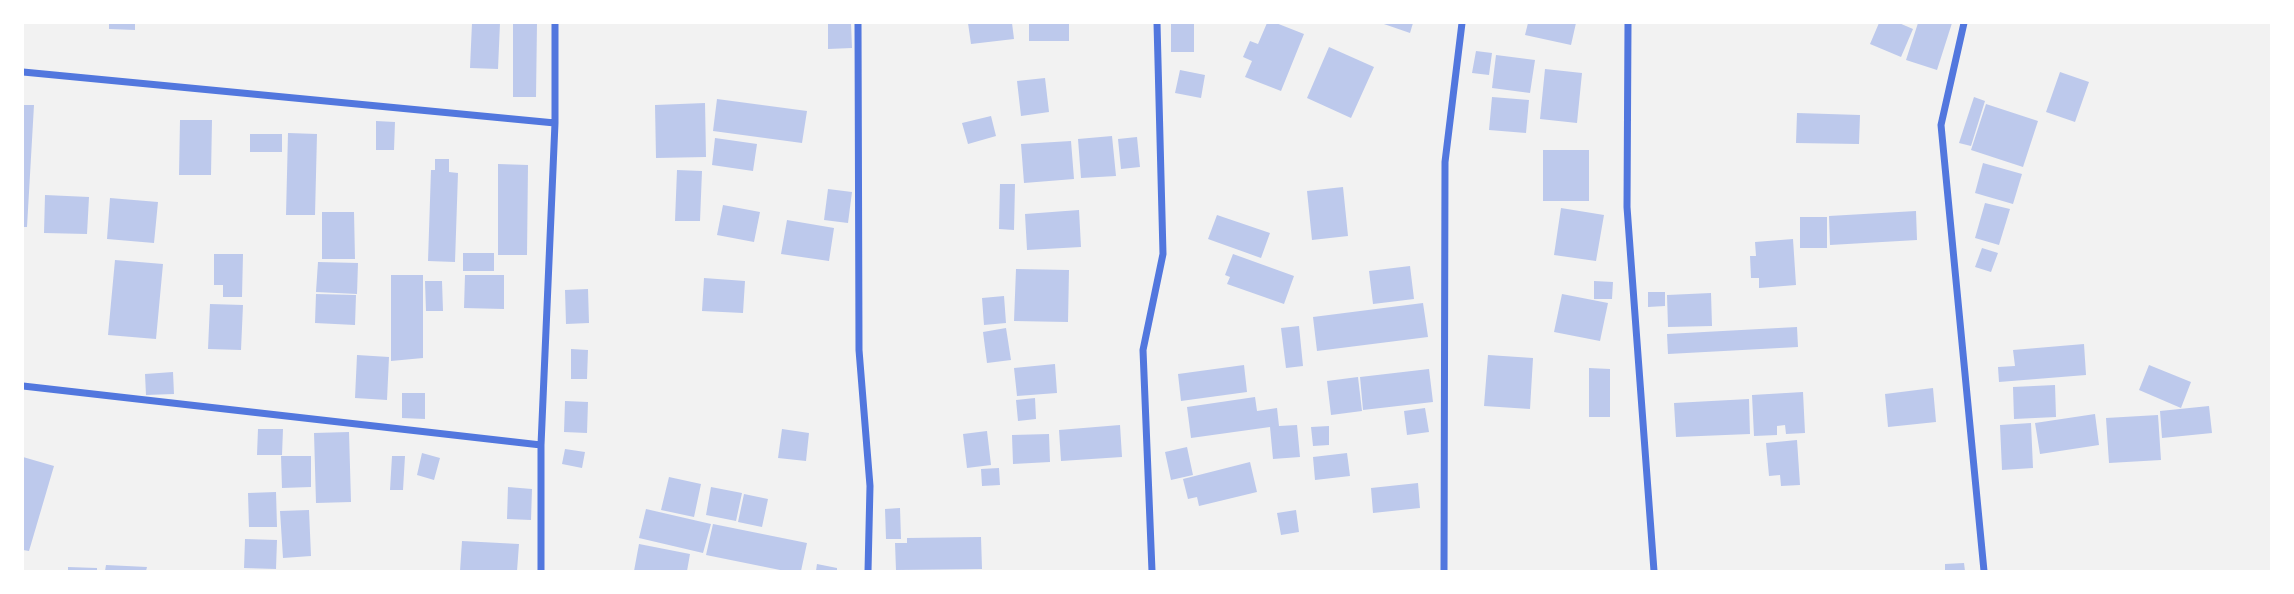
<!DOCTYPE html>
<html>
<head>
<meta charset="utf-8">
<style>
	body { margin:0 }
	#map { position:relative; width:2294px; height:594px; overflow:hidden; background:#f2f2f2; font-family:"Exo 2",sans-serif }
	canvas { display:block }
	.frame { position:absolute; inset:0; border:24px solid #fff; pointer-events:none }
</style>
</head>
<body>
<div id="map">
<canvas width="2294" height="594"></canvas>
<div class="frame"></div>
</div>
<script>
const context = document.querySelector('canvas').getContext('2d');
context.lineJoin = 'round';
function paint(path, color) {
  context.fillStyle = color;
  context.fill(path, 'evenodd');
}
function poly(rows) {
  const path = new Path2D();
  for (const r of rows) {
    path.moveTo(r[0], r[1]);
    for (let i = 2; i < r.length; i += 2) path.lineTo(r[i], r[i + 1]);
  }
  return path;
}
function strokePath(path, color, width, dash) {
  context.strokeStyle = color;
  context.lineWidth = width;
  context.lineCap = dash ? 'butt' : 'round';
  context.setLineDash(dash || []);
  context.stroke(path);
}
paint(poly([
	[109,23,135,23,135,30,109,29],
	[472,23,500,23,498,69,470,68],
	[513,23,537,23,536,97,513,97],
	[828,23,851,23,852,48,828,49],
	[968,23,1012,23,1014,39,971,44],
	[1029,23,1069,23,1069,41,1029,41],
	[1171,23,1194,23,1194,52,1171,52],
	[1267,23,1276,23,1304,34,1281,91,1245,77,1252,61,1243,57,1250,41,1258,44],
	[1381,23,1413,23,1410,33],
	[1528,23,1576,23,1571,45,1525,35],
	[1879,23,1899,23,1913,29,1901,57,1870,44],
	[1918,23,1952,23,1937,70,1906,60],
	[1329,47,1374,67,1351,118,1307,98],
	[1476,51,1492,53,1489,75,1472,73],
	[1496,55,1535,60,1530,93,1492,88],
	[1545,69,1582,73,1577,123,1540,119],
	[1180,70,1205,75,1201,98,1175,93],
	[2060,72,2089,82,2075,122,2046,112],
	[1045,78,1049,112,1021,116,1017,81],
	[1492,97,1529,100,1526,133,1489,130],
	[1974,97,1985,101,1971,146,1959,143],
	[717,99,807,111,802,143,713,131],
	[705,103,706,157,656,158,655,105],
	[1986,104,2038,121,2023,167,1971,150],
	[23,105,34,105,27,227,23,227],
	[1797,113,1860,115,1859,144,1796,143],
	[991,116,996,136,968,144,962,123],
	[180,120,212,120,211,175,179,175],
	[376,121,395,122,394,150,376,150],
	[288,133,317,134,315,215,286,215],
	[250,134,282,134,282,152,250,152],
	[1112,136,1116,176,1081,178,1078,139],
	[1137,137,1140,167,1121,169,1118,139],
	[715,138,757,144,753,171,712,165],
	[1071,141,1074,179,1024,183,1021,144],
	[1543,150,1589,150,1589,201,1543,201],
	[435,159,449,159,449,172,458,173,455,262,428,261,431,170,435,170],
	[1983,163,2022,174,2013,204,1975,193],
	[498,164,528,165,527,255,498,255],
	[677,170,702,171,700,221,675,221],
	[1000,184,1015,184,1014,230,999,229],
	[1343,187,1348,236,1312,240,1307,191],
	[828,189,852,192,848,223,824,220],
	[45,195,89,197,87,234,44,233],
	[110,198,158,202,154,243,107,239],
	[1985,203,2010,209,1999,245,1975,238],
	[723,205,760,212,754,242,717,235],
	[1561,208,1604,215,1596,261,1554,255],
	[1079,210,1081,247,1027,250,1025,214],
	[1916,211,1917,240,1830,245,1829,216],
	[322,212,354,212,355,259,322,259],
	[1217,215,1270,233,1261,258,1208,239],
	[1800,217,1827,217,1827,248,1800,248],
	[787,220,834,228,829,261,781,254],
	[1793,239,1796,285,1759,288,1759,278,1751,278,1750,256,1756,256,1755,242],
	[1982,248,1998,253,1991,272,1975,267],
	[463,253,494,253,494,271,463,271],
	[214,254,243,254,242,297,223,297,223,285,214,285],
	[1233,254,1294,276,1284,304,1227,284,1230,277,1225,275],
	[115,260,163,264,156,339,108,335],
	[318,262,358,263,357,294,316,292],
	[1410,266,1414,299,1373,304,1369,271],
	[1016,269,1069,270,1068,322,1014,321],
	[391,275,423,275,423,358,391,361],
	[465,275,504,275,504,309,464,308],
	[704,278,745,281,743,313,702,311],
	[425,281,442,281,443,311,426,311],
	[1594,281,1613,282,1612,299,1594,299],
	[588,289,589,323,566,324,565,290],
	[1648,292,1665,292,1665,306,1648,307],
	[1711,293,1712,326,1668,327,1667,295],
	[316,294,356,295,355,325,315,323],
	[1562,294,1608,303,1600,341,1554,332],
	[1004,296,1006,323,984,325,982,298],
	[1423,303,1428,337,1317,351,1313,317],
	[210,304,243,305,241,350,208,349],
	[1299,326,1303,366,1286,368,1281,328],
	[1797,327,1798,347,1668,354,1667,334],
	[1006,328,1011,360,987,363,983,332],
	[2084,344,2086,375,1999,382,1998,367,2015,366,2013,350],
	[571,349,588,350,587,379,571,379],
	[357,355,389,357,387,400,355,398],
	[1488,355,1533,358,1530,409,1484,406],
	[1055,364,1057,393,1017,396,1014,368],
	[1244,365,1247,392,1181,401,1178,374],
	[2149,365,2191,382,2181,408,2139,390],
	[1589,368,1610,369,1610,417,1589,417],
	[1429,369,1433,402,1363,410,1360,377],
	[173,372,174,394,146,395,145,374],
	[1358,377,1362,411,1331,415,1327,381],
	[2055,385,2056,417,2014,419,2013,387],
	[1933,388,1936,422,1888,427,1885,394],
	[1803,392,1805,433,1786,434,1785,425,1777,426,1777,435,1754,436,1752,395],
	[402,393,425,393,425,419,402,418],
	[1255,397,1257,411,1277,408,1279,426,1297,425,1300,457,1273,459,1270,427,1191,438,1187,407],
	[1035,398,1036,419,1018,421,1016,400],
	[1749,399,1750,434,1676,437,1674,403],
	[565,401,588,402,587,433,564,432],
	[2209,406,2212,433,2162,438,2160,411],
	[1425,408,1429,432,1407,435,1404,411],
	[2095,414,2099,445,2040,454,2035,423],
	[2158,415,2161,460,2109,463,2106,418],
	[2031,423,2033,468,2002,470,2000,425],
	[1120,425,1122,457,1061,461,1059,430],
	[1329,426,1329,445,1313,446,1311,427],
	[258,429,283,429,282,455,257,455],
	[782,429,809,433,806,461,778,458],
	[987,431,991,465,967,468,963,434],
	[349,432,351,502,316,503,314,433],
	[1049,434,1050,462,1013,464,1012,435],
	[1797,440,1800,485,1781,486,1780,475,1769,476,1766,443],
	[1187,447,1193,475,1171,480,1165,452],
	[565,449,585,452,582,468,562,464],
	[422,453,440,458,434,480,417,475],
	[1347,453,1350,476,1315,480,1313,457],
	[281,456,311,456,311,487,282,488],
	[392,456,405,456,403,490,390,490],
	[23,457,54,466,29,551,23,550],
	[1250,462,1257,492,1199,506,1197,497,1188,499,1183,479],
	[999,468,1000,485,982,486,981,469],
	[669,477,701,484,694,517,661,510],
	[1418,483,1420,508,1373,513,1371,488],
	[508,487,532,489,531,520,507,519],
	[711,487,742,493,736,521,706,515],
	[276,492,277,527,249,527,248,493],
	[744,494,768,499,762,527,738,522],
	[900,508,901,539,886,539,885,509],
	[646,509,711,524,703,553,639,538],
	[309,510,311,556,283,558,280,511],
	[1296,510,1299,532,1281,535,1277,513],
	[713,524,807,543,801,571,785,571,706,555],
	[981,537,982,569,896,570,895,543,907,543,907,538],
	[245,539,277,540,276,569,244,568],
	[462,541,519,544,517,571,460,571],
	[639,544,690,554,687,571,634,571],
	[1964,563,1965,571,1945,571,1945,564],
	[817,564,837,568,837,571,816,571],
	[106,565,147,567,146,571,105,571],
	[68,567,97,568,97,571,68,571]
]), '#bdc9ec');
strokePath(poly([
	[858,23,859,350,870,486,868,571],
	[1628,23,1627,207,1654,571],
	[1964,23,1941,125,1984,571],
	[23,72,555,123],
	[23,386,541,445],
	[541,571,541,445,555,123,555,23],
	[1152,571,1143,350,1163,254,1157,23],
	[1444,571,1445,162,1462,23]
]), '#5277de', 7);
</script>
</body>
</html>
